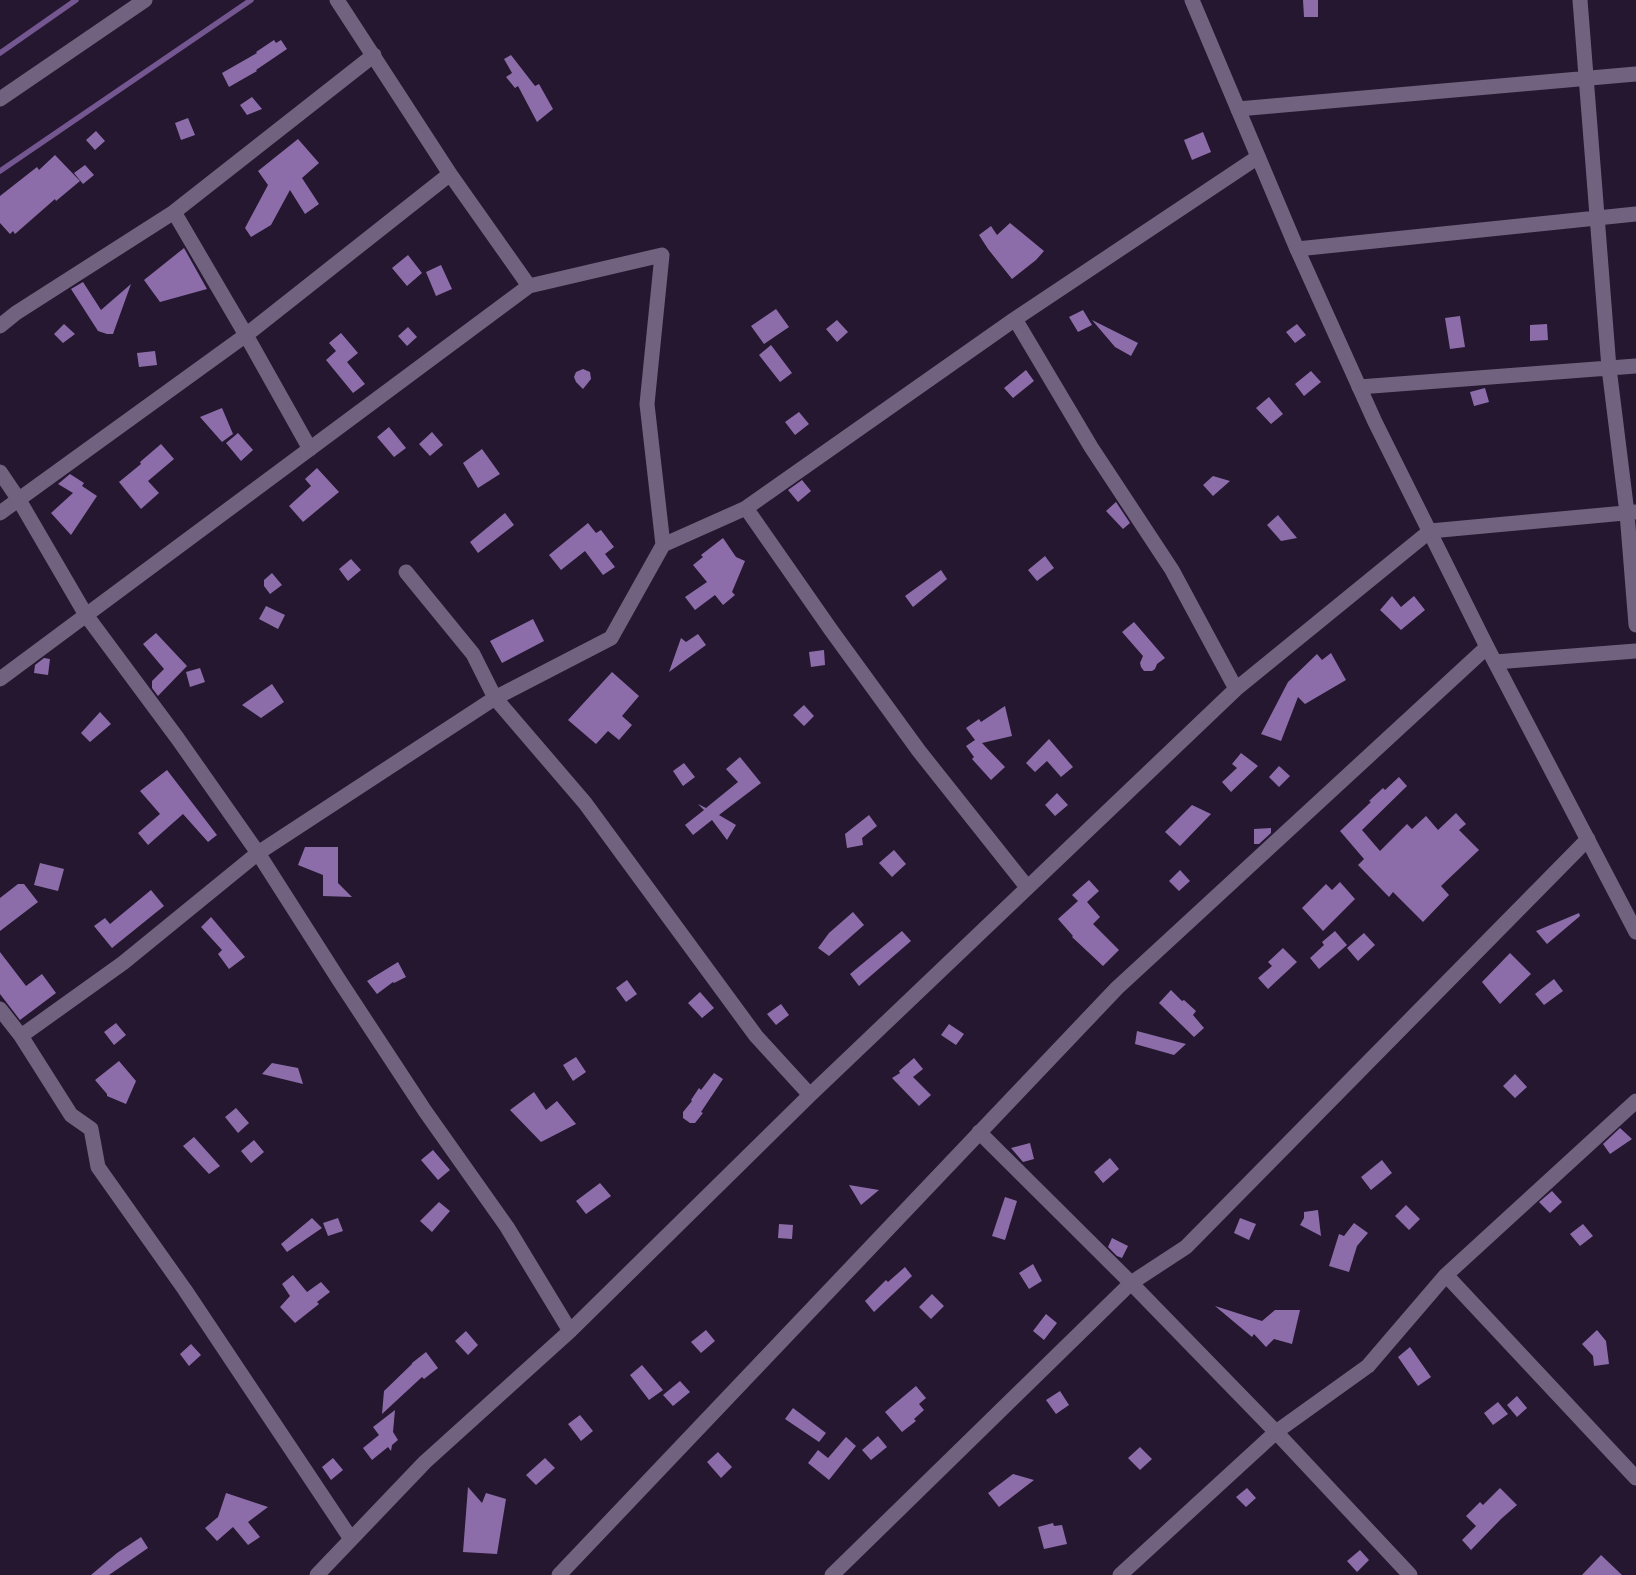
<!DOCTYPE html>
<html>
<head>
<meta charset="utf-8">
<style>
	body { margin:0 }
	canvas { display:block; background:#24172f }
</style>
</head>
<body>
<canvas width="1636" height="1575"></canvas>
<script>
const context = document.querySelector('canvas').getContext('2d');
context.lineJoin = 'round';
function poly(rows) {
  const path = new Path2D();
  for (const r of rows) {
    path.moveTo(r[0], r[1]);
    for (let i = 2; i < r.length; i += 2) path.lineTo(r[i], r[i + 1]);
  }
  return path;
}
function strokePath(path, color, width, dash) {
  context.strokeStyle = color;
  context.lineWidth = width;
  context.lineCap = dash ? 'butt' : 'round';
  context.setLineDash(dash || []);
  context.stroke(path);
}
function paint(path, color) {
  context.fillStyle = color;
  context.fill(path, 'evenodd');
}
strokePath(poly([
	[0,53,76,0],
	[0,171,251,0]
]), '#745690', 5.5);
paint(poly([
	[1303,0,1318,0,1318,17,1304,17],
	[274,40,276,43,281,40,287,49,256,70,257,71,229,87,222,73,257,53,256,52],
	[511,55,535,86,539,84,553,109,537,122,518,86,515,88,506,77,512,73,504,59],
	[252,97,262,109,247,115,240,105],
	[188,118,195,135,181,140,175,123],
	[96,131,105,141,95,150,86,140],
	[1203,132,1211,152,1192,160,1184,140],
	[298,139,319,163,302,178,319,204,305,214,290,190,271,225,251,237,245,228,268,185,258,171],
	[55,155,80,181,56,201,55,199,15,234,13,231,10,234,0,223,0,196,37,167,39,170],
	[85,165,94,175,83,184,74,173],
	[1010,223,1044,251,1036,260,1012,279,988,249,979,235,991,226,997,235],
	[184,248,207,289,160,302,144,280],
	[408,255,422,273,407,286,392,268],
	[441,265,452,289,436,296,426,272],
	[83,282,101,310,131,284,113,334,107,334,98,331,71,289],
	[776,309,789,327,764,344,751,326],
	[1083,310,1092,325,1078,332,1069,317],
	[1460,316,1465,347,1450,349,1445,318],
	[837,320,848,332,837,342,826,329],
	[1092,320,1138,343,1131,356,1115,347],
	[64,324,75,334,63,343,54,334],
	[1297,324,1306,335,1295,343,1286,332],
	[1547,324,1548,340,1530,341,1530,325],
	[408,327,417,337,407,346,398,336],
	[341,333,358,353,347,362,365,384,353,393,326,360,336,351,329,343],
	[771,345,792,373,780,382,759,355],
	[155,351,157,365,139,367,137,353],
	[583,369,590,372,591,379,583,389,576,382,574,377,576,372],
	[1026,370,1034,381,1013,398,1004,388],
	[1311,371,1321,382,1304,396,1295,384],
	[1485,388,1489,402,1474,406,1470,392],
	[1269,397,1283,414,1271,424,1256,408],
	[222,408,233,434,222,442,200,417],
	[799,412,809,424,795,435,785,422],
	[389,427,406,448,394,457,377,437],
	[432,432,443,445,430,456,419,444],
	[238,433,253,450,241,461,226,443],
	[161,444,174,459,148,481,159,493,141,509,119,482,141,464,140,462],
	[482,449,500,474,478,488,463,463],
	[317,468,339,492,303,522,289,506,311,486,305,479],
	[70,474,84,483,82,486,97,496,71,535,51,513,73,493,58,484],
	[1213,476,1230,481,1213,496,1203,485],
	[802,480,811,491,798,502,788,490],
	[1116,502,1130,523,1123,529,1106,511],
	[505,513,514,525,478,553,470,542],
	[1278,515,1297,538,1281,541,1267,525],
	[588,523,596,533,601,530,614,547,605,554,615,567,603,575,585,551,561,570,549,555],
	[723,538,736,557,745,561,732,592,735,595,723,605,715,595,695,610,685,597,707,582,693,565,703,557,701,555],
	[1045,556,1054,568,1037,581,1028,570],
	[351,559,361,570,348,581,339,569],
	[941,570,947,579,913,607,905,596],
	[272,573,282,585,270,594,264,586,264,580],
	[1392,596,1401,607,1414,596,1425,610,1401,630,1380,610],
	[266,606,285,615,278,629,259,619],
	[533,619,544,641,502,663,490,641],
	[1134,622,1165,658,1157,664,1155,669,1152,671,1144,671,1141,667,1140,663,1143,656,1122,632],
	[156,633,187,666,158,696,152,688,152,681,164,669,143,644],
	[698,634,706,645,669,672,681,638,686,642],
	[824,650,825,665,811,667,809,652],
	[1331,653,1346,680,1305,704,1298,697,1281,741,1261,734,1288,682,1317,654,1322,660],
	[44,658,50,659,48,675,34,673,35,665],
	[200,668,205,682,190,687,186,672],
	[612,672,639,696,622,716,632,725,619,740,608,731,596,744,568,720],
	[272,684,284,702,261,718,242,705],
	[804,705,814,716,804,726,793,715],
	[1005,706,1012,736,982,743,1005,767,991,780,972,759,974,757,966,746,975,740,966,728,979,719,981,722],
	[100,712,111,724,90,742,81,733],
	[1049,739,1073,767,1061,777,1047,761,1035,772,1026,763],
	[1241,753,1258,766,1231,792,1222,782,1237,768,1232,764],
	[740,757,761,783,719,815,736,825,727,840,712,820,693,835,685,825,704,810,698,804,706,808,738,782,726,769],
	[684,763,695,777,683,786,673,771],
	[1279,766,1290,776,1279,787,1269,777],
	[167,770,217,835,208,842,183,814,148,845,138,833,160,814,140,791],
	[1399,777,1407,786,1362,830,1380,851,1407,824,1412,829,1426,816,1438,830,1456,813,1466,824,1459,830,1479,850,1441,886,1449,895,1423,922,1393,892,1389,897,1358,865,1364,859,1340,831,1371,802,1369,801,1383,788,1385,790],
	[1057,793,1068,805,1055,816,1045,805],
	[1192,805,1211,814,1180,846,1165,832],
	[869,815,877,826,862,838,863,845,847,848,845,834],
	[1271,828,1271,833,1259,844,1254,844,1254,829],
	[305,847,338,847,338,883,352,897,323,896,323,875,298,865],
	[894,850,906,864,892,877,879,863],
	[40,863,64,869,58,891,34,885],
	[1180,870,1190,881,1179,891,1169,881],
	[1089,880,1099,891,1087,902,1100,917,1093,924,1119,950,1103,966,1072,937,1073,936,1058,919,1078,901,1072,895],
	[1340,882,1355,899,1323,931,1302,908,1326,884,1332,890],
	[18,884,24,884,38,902,0,931,0,898],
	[151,890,164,906,112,948,94,926,105,918,110,924],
	[853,912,864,925,829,956,818,948,829,933],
	[1579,913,1580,916,1547,944,1536,931],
	[211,917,245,957,229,969,218,954,222,950,201,927],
	[902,931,911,941,859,986,850,974],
	[1335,931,1347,945,1319,969,1310,958,1324,945,1322,942],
	[1364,933,1375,945,1358,961,1347,948],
	[1283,948,1297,962,1268,989,1258,978,1272,966,1268,962],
	[0,952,26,986,42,974,56,993,20,1020,0,994],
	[1510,953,1531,974,1500,1004,1482,982],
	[398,962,406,977,394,983,393,982,377,994,367,981],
	[1554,979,1563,991,1544,1005,1535,994],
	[627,980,637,994,626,1002,616,988],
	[1171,990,1182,1001,1184,1000,1196,1011,1193,1015,1204,1028,1194,1037,1159,1003],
	[700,992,714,1008,702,1018,688,1003],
	[781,1004,789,1015,776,1025,767,1014],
	[116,1023,126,1035,114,1045,104,1032],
	[949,1024,964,1034,956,1045,941,1035],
	[1137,1031,1186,1044,1174,1055,1135,1044],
	[576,1057,586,1072,573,1081,563,1065],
	[914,1058,923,1069,913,1077,931,1095,919,1106,892,1078,900,1073,899,1071],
	[119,1061,136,1081,126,1104,107,1096,107,1094,95,1080],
	[272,1063,298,1068,303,1084,262,1074],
	[714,1073,723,1079,701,1112,703,1113,695,1123,690,1123,683,1118,683,1112,692,1101,691,1100,699,1088,701,1090],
	[1515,1074,1527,1087,1515,1098,1503,1086],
	[534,1092,546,1110,557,1101,576,1124,541,1142,510,1110],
	[236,1108,249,1123,238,1133,225,1117],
	[1620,1128,1632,1139,1610,1154,1603,1144],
	[194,1137,220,1166,209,1174,183,1146],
	[254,1140,264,1152,251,1163,241,1151],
	[1030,1143,1034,1159,1023,1162,1011,1148],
	[433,1150,450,1170,438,1180,421,1160],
	[1110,1158,1119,1169,1103,1183,1094,1172],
	[1382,1160,1392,1173,1371,1190,1361,1177],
	[600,1183,611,1196,586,1214,576,1201],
	[849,1185,879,1190,861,1205],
	[1552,1191,1562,1202,1550,1213,1539,1202],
	[1005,1197,1017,1201,1005,1240,992,1236],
	[439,1202,450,1211,432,1232,420,1221],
	[1406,1205,1420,1219,1409,1230,1395,1216],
	[1318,1210,1321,1236,1300,1225,1304,1218,1304,1212],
	[312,1218,322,1228,287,1252,281,1244],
	[338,1218,343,1231,328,1236,323,1223],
	[1240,1218,1256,1224,1249,1240,1234,1233],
	[1354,1223,1368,1233,1357,1246,1349,1272,1329,1266,1339,1234,1344,1236],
	[779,1224,793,1225,792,1239,778,1238],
	[1583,1224,1593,1236,1580,1246,1570,1234],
	[1112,1238,1128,1246,1122,1258,1117,1256,1108,1247],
	[1033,1264,1042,1281,1029,1289,1019,1273],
	[905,1267,912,1276,874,1312,865,1301,886,1280,888,1282],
	[293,1275,307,1292,321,1282,330,1292,317,1302,319,1304,295,1323,280,1307,290,1296,282,1284],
	[932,1294,944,1306,931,1319,919,1307],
	[1215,1306,1262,1321,1275,1310,1300,1310,1292,1344,1274,1339,1266,1347,1254,1334,1252,1337],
	[1046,1314,1057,1323,1044,1340,1033,1331],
	[706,1330,715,1341,701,1353,691,1342],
	[1597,1330,1606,1341,1609,1364,1594,1366,1593,1356,1582,1344],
	[466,1331,478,1345,468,1355,455,1341],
	[191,1344,201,1355,189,1366,180,1354],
	[1410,1347,1431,1377,1418,1386,1398,1357],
	[426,1352,438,1368,424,1379,422,1377,382,1414,384,1391,412,1364,412,1363],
	[642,1365,663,1390,649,1400,630,1375],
	[680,1381,690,1392,673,1406,663,1395],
	[916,1386,926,1398,919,1404,924,1410,914,1419,916,1421,902,1432,885,1412],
	[1060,1391,1069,1405,1056,1414,1046,1400],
	[1517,1396,1527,1408,1517,1417,1507,1405],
	[1498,1402,1508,1414,1493,1425,1484,1413],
	[793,1408,826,1433,819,1442,785,1419],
	[395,1410,393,1432,398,1440,392,1445,391,1451,388,1447,372,1460,363,1448,379,1435,373,1427],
	[580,1415,593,1431,581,1441,568,1424],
	[878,1436,887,1447,871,1460,862,1450],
	[846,1437,856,1446,829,1480,808,1463,818,1450,828,1458],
	[1140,1447,1152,1459,1140,1470,1128,1458],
	[718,1452,732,1467,721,1478,707,1462],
	[333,1458,343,1470,331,1480,322,1467],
	[545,1458,555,1468,536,1485,526,1475],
	[1013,1474,1034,1480,999,1507,988,1493],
	[468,1487,482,1503,486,1493,506,1499,497,1554,463,1552],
	[1247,1488,1256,1498,1246,1507,1236,1497],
	[1500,1488,1517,1505,1501,1519,1471,1550,1462,1540,1476,1526,1466,1516,1480,1502,1483,1505],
	[226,1493,268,1507,248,1522,260,1537,248,1545,233,1527,217,1541,205,1528,218,1517],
	[1053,1523,1054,1526,1062,1525,1067,1544,1044,1549,1038,1527],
	[141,1537,148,1548,109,1575,91,1575,117,1553],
	[1360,1550,1369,1560,1357,1572,1347,1561],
	[1601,1555,1622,1575,1582,1575]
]), '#8c6da9');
strokePath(poly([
	[337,0,450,174,529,286,662,255,647,404,663,545],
	[1580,0,1609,368,1627,513,1636,625],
	[1238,109,1636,74],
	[174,212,246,335,310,449],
	[1297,249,1636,214],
	[1015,319,1091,447,1172,570,1236,689],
	[0,326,16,313,174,212,374,55],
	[1359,387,1636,366],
	[0,472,19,500,86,615,178,739,258,853,339,980,425,1111,507,1227,570,1331],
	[746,508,831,630,919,751,1027,887],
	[0,513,246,335,450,174],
	[406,572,473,654,495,698,585,803,756,1036,810,1095],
	[1495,662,1636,651],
	[0,679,529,286],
	[0,1009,21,1036,71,1115,91,1129,98,1167,185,1290,351,1539],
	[21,1036,123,963,258,853,495,698,611,638,663,545,746,508,1015,319,1258,157],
	[979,1132,1131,1283,1276,1432,1410,1575],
	[1446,1275,1636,1478],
	[317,1575,425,1462,570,1331,810,1095,1236,689,1430,531,1636,512],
	[559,1575,1117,988,1487,647],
	[832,1575,1131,1283,1186,1247,1588,839],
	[1120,1575,1276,1432,1368,1366,1446,1275,1636,1101]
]), '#716380', 15);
strokePath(poly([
	[1192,0,1297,249,1375,422,1487,647,1636,932],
	[0,99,145,0]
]), '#716380', 15);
</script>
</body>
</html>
